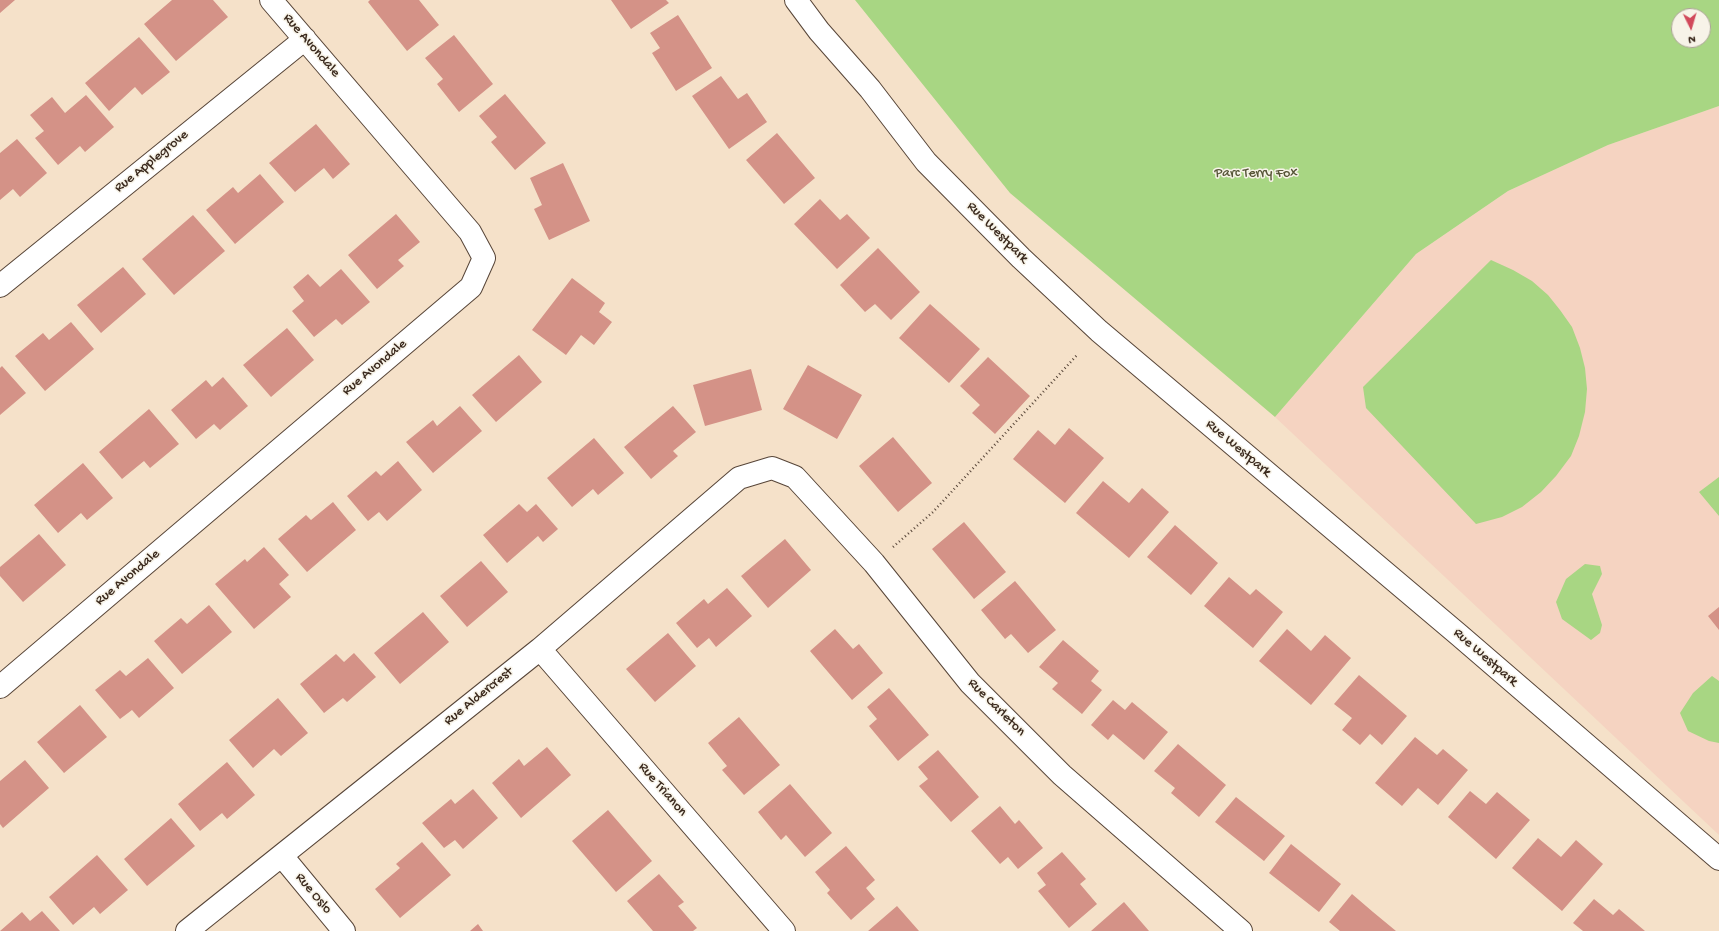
<!DOCTYPE html>
<html>
<head>
<meta charset="utf-8">
<style>
	body { margin:0 }
	#map { position:relative; width:1719px; height:931px; overflow:hidden; background:#f5e1c9; font-family:"Gochi Hand",sans-serif }
	canvas { display:block }
	.north { position:absolute; left:1671px; top:8px; width:40px; height:40px; box-sizing:border-box; background:#f7f3e8; border:1px solid #aca397; border-radius:50%; rotate:175deg; font-size:11px; font-weight:700; line-height:16px; text-align:center; color:#3b2a1e }
	.north::after { content:''; display:block; margin:auto; width:14px; height:18px; background:#d1495b; clip-path:polygon(50% 0,100% 100%,50% 72%,0 100%) }
</style>
</head>
<body>
<div id="map">
<canvas width="1719" height="931"></canvas>
<div class="north">N</div>
</div>
<script>
const context = document.querySelector('canvas').getContext('2d');
context.lineJoin = 'round';
function paint(path, color) {
  context.fillStyle = color;
  context.fill(path, 'evenodd');
}
function poly(rows) {
  const path = new Path2D();
  for (const r of rows) {
    path.moveTo(r[0], r[1]);
    for (let i = 2; i < r.length; i += 2) path.lineTo(r[i], r[i + 1]);
  }
  return path;
}
function strokePath(path, color, width, dash) {
  context.strokeStyle = color;
  context.lineWidth = width;
  context.lineCap = dash ? 'butt' : 'round';
  context.setLineDash(dash || []);
  context.stroke(path);
}
function label(font, color, halo, rows, align = 'center') {
  context.font = font + ' "Gochi Hand",sans-serif';
  context.lineWidth = 3;
  context.setLineDash([]);
  context.textBaseline = 'middle';
  context.strokeStyle = halo;
  context.fillStyle = color;
  for (const [text, x, y, turn = 0] of rows) {
    context.save();
    context.translate(x, y);
    context.rotate((+turn || 0) * Math.PI / 180);
    context.textAlign = isNaN(turn) ? turn : align;
    if (halo) context.strokeText(text, 0, 0);
    context.fillText(text, 0, 0);
    context.restore();
  }
}
paint(poly([
	[1719,106,1719,835,1275,417,1416,254,1508,191,1608,145]
]), '#f5d3c1');
paint(poly([
	[855,0,1719,0,1719,106,1608,145,1508,191,1416,254,1275,417,1010,193],
	[1679,16,1703,16,1703,40,1679,40],
	[1491,260,1513,270,1532,281,1548,295,1560,310,1572,327,1580,348,1585,368,1587,389,1585,412,1579,436,1571,456,1556,476,1541,492,1522,507,1502,517,1476,524,1366,408,1363,387],
	[1719,477,1719,516,1699,492],
	[1585,564,1600,566,1602,574,1592,594,1602,625,1600,633,1591,640,1562,619,1556,602,1566,579],
	[1712,676,1719,681,1719,743,1709,741,1688,731,1680,713,1693,693]
]), '#a8d683');
paint(poly([
	[0,0,15,0,0,13],
	[172,0,213,0,228,17,176,61,144,24],
	[370,0,419,0,439,25,407,51,368,2],
	[611,0,666,0,669,3,631,29],
	[678,15,712,68,676,91,652,53,660,48,650,33],
	[454,35,493,84,459,112,437,84,443,79,425,58],
	[139,37,170,72,142,95,135,87,109,111,85,83],
	[721,76,738,99,747,93,767,122,729,149,692,96],
	[505,94,546,143,515,170,491,142,497,137,479,116],
	[86,95,114,127,85,152,80,146,58,165,35,138,44,131,30,115,52,97,65,113],
	[316,124,350,164,333,179,324,168,295,192,269,163],
	[777,133,815,178,784,204,746,160],
	[17,139,47,173,20,197,13,189,0,200,0,153],
	[563,163,590,221,549,240,534,209,542,205,530,178],
	[260,174,284,202,235,244,206,210,233,187,238,193],
	[820,199,840,220,847,214,870,238,837,269,794,224],
	[396,214,420,242,398,260,404,266,377,289,348,255],
	[193,215,225,251,174,295,142,259],
	[878,248,920,292,891,320,875,304,865,312,840,285],
	[123,267,146,294,101,333,77,305],
	[341,269,370,302,342,325,336,319,314,337,292,311,304,301,293,287,308,274,320,287],
	[572,278,605,303,599,312,612,322,594,345,581,335,566,355,532,330],
	[930,304,980,349,949,383,899,338],
	[71,322,94,349,45,391,15,356,43,333,49,340],
	[287,328,314,360,271,397,243,365],
	[519,355,542,382,496,422,472,395],
	[988,357,1030,396,995,434,972,413,980,405,960,386],
	[808,365,862,395,837,439,783,409],
	[2,366,26,393,0,415,0,368],
	[751,369,762,410,705,426,693,385],
	[223,377,248,406,220,430,214,424,196,439,171,410,206,380,212,387],
	[460,406,482,431,433,473,406,442,433,420,437,426],
	[673,406,696,432,673,451,678,456,651,479,624,447],
	[149,409,179,444,150,468,144,461,122,479,99,452],
	[1069,428,1104,458,1065,503,1013,459,1038,430,1055,445],
	[893,437,932,483,898,512,859,466],
	[594,438,624,473,598,495,593,489,572,507,547,478],
	[398,461,422,490,387,521,379,512,368,521,347,496,376,471,381,476],
	[83,463,113,498,87,520,81,513,58,533,34,505],
	[1103,481,1129,503,1142,488,1169,512,1129,558,1076,513],
	[333,502,356,530,307,572,278,539,306,515,311,520],
	[519,504,527,512,536,504,558,529,543,542,538,536,507,563,483,535],
	[964,522,1006,572,974,599,932,549],
	[1175,525,1218,563,1191,595,1147,557],
	[39,534,66,565,23,602,0,576,0,567],
	[785,539,811,570,768,608,741,576],
	[264,547,289,575,279,584,291,597,254,629,215,584,245,559,247,562],
	[481,561,508,592,467,627,440,596],
	[1229,577,1250,595,1256,589,1283,612,1253,648,1204,606],
	[1015,581,1056,630,1028,653,1011,634,1005,639,981,610],
	[727,588,752,616,716,647,709,638,697,648,676,623,704,599,708,604],
	[209,605,232,632,182,674,154,641,181,618,187,624],
	[1719,607,1719,630,1708,616],
	[423,612,449,642,400,684,374,653],
	[835,629,853,649,859,644,883,673,852,700,810,651],
	[1287,629,1311,651,1325,635,1351,658,1311,705,1259,661],
	[668,633,696,666,655,702,626,669],
	[1063,640,1099,671,1091,681,1102,690,1082,714,1052,689,1058,683,1039,667],
	[354,653,376,677,347,702,343,698,324,713,300,684,336,654,344,662],
	[148,658,174,688,139,718,132,710,120,719,95,690,120,670,126,676],
	[1359,675,1407,716,1382,745,1370,734,1360,745,1342,730,1352,718,1334,704],
	[889,688,929,735,898,761,869,726,877,719,867,707],
	[278,698,308,733,281,756,274,749,253,768,229,740],
	[1113,700,1125,710,1132,702,1168,732,1144,760,1113,734,1108,740,1091,725],
	[80,705,107,737,64,773,37,742],
	[739,717,780,765,744,795,722,770,727,766,708,743],
	[1415,737,1437,755,1443,749,1468,770,1438,805,1418,788,1402,806,1375,783],
	[1178,744,1226,785,1199,817,1171,793,1175,788,1154,771],
	[547,747,571,775,521,818,492,783,519,759,524,766],
	[938,750,979,797,951,822,919,786,928,779,918,767],
	[25,760,49,788,3,828,0,824,0,781],
	[227,762,255,795,227,819,222,813,200,831,178,804],
	[790,784,832,833,805,857,786,835,781,840,758,812],
	[473,789,498,818,463,849,455,840,444,848,422,823,451,799,455,804],
	[1470,791,1486,804,1497,792,1530,820,1496,859,1448,817],
	[1236,797,1285,836,1264,861,1215,822],
	[1000,806,1015,824,1019,820,1043,848,1018,869,1008,857,1000,864,971,831],
	[608,810,652,861,616,892,572,841],
	[171,818,195,846,147,886,124,859],
	[1538,838,1561,857,1576,840,1603,864,1562,911,1512,868],
	[422,842,451,875,400,918,375,889,400,868,396,864],
	[1291,844,1341,884,1319,912,1269,873],
	[846,846,875,880,866,888,875,899,851,920,827,893,830,890,815,872],
	[1062,852,1086,879,1080,884,1097,904,1069,928,1038,891,1046,885,1037,873],
	[97,855,128,890,100,914,94,907,73,925,49,897],
	[659,874,684,902,678,906,697,928,693,931,653,931,627,901],
	[1352,894,1373,912,1396,931,1340,931,1329,922],
	[1594,899,1613,915,1619,909,1645,931,1583,931,1573,923],
	[1124,902,1149,931,1091,931],
	[897,906,919,931,868,931],
	[42,911,60,931,0,931,22,912,30,921],
	[478,924,483,931,470,931]
]), '#d49287');
const minor = poly([
	[0,286,305,39],
	[540,649,784,931],
	[0,687,471,287,484,258,470,232,271,0],
	[282,856,344,931],
	[187,931,540,649,739,478,772,468,795,477,874,563,970,683,1062,775,1241,931]
]);
const tertiary = poly([
	[796,0,819,31,870,89,926,162,1021,258,1099,331,1459,635,1719,859]
]);
strokePath(minor, '#574538', 24);
strokePath(tertiary, '#574538', 24);
strokePath(poly([
	[893,547,933,512,1078,354]
]), '#574538', 2.5, [1, 3]);
strokePath(minor, '#fff', 22);
strokePath(tertiary, '#fff', 22);
label('14px', '#3b2a1e', '#f7f3e8', [
	["Rue Avondale",311,46,49],
	["Rue Applegrove",152,162,-39],
	["Rue Westpark",997,233,45],
	["Rue Avondale",375,368,-40],
	["Rue Westpark",1238,449,40],
	["Rue Avondale",128,578,-40],
	["Rue Westpark",1485,658,41],
	["Rue Aldercrest",479,697,-39],
	["Rue Carleton",996,708,45],
	["Rue Trianon",662,790,49],
	["Rue Oslo",313,894,50]
]);
label('14px', '#565537', '#f7f3e8', [
	["Parc Terry Fox",1256,174]
]);
</script>
</body>
</html>
